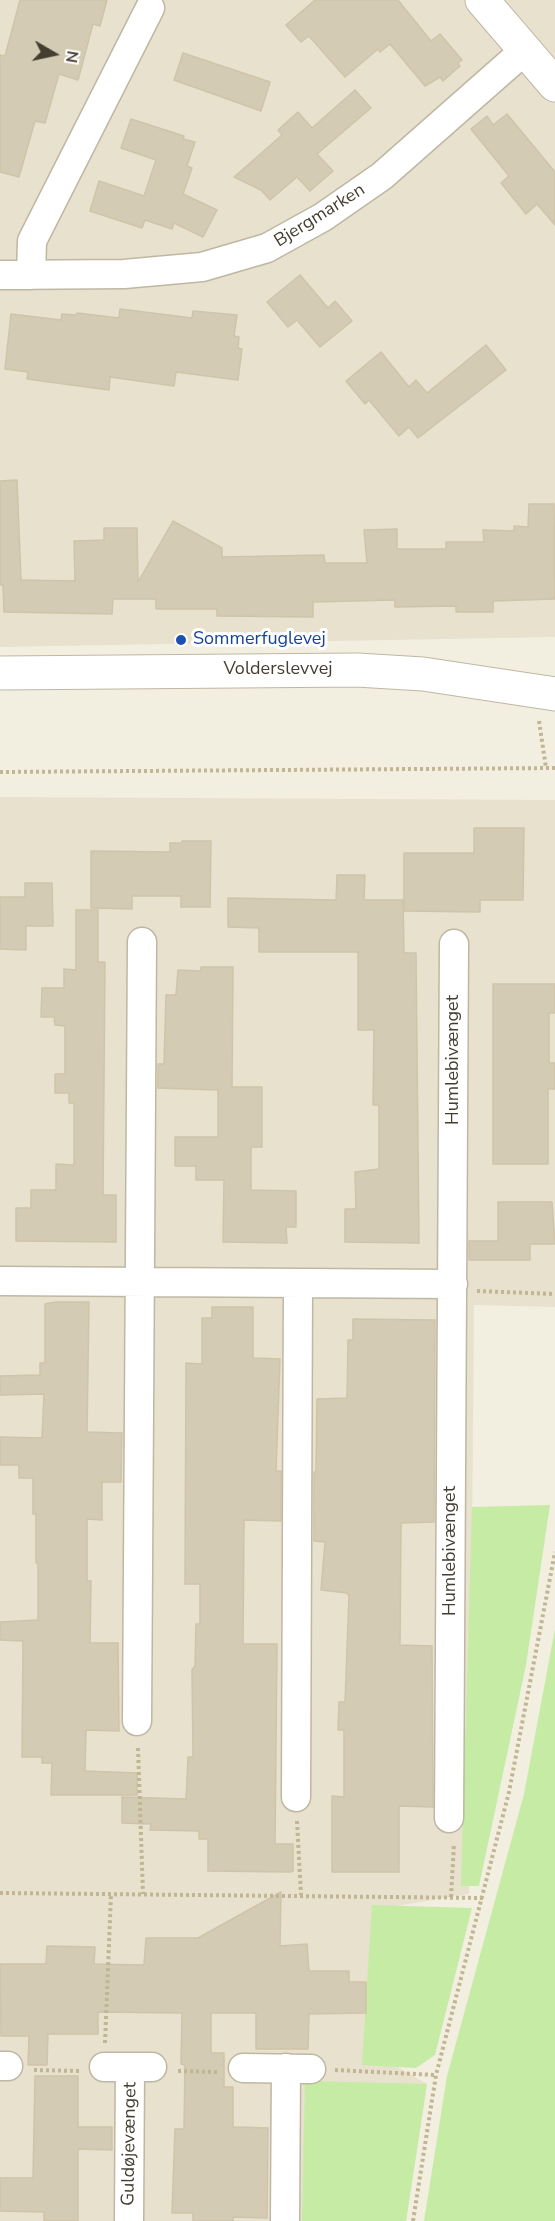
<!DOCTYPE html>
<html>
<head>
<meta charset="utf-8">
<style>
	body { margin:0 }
	#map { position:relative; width:555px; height:2221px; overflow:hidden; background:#f2efe1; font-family:"Nunito Sans",sans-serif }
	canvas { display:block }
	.north { position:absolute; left:24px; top:24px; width:60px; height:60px; -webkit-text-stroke:4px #fff; paint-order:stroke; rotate:99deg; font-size:16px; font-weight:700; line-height:24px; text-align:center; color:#443e31 }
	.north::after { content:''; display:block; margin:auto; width:21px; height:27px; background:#443e31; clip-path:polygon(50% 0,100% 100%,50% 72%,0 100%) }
</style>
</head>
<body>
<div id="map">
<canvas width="555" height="2221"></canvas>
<div class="north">N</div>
</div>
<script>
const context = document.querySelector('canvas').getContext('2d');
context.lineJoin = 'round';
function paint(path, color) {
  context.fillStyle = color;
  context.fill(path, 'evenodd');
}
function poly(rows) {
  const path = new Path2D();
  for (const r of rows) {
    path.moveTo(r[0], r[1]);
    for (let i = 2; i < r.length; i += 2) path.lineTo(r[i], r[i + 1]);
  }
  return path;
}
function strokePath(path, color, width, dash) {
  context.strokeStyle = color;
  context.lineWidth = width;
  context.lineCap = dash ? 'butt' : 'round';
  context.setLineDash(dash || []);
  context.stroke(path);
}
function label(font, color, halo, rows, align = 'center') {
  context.font = font + ' "Nunito Sans",sans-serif';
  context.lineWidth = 6;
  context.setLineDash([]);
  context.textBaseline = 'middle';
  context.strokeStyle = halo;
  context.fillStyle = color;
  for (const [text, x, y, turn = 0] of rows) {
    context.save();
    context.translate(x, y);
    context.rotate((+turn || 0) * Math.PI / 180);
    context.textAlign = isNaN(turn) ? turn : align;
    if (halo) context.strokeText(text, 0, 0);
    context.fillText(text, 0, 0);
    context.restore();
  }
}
paint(poly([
	[0,0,555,0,555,637,0,647],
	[0,797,555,800,555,1307,474,1305,469,1894,372,1910,365,2048,427,2084,406,2221,0,2221]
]), '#e7e1ce');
paint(poly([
	[550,1505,526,1665,479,1886,461,1886,472,1507],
	[555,1629,555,2221,424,2221,447,2076,524,1794],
	[372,1905,472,1908,435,2055,416,2068,362,2065],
	[305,2081,427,2084,406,2221,302,2221]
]), '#c5eba5');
const building = poly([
	[20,0,107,0,100,26,93,24,78,80,59,74,45,123,35,121,19,177,0,172,0,55,5,56,20,0],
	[315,0,398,0,431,41,440,34,462,60,458,63,460,66,443,81,440,77,425,86,390,44,380,52,378,49,345,77,309,36,301,42,286,25,315,0],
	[183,53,270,82,261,111,174,80,183,53],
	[355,90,371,108,317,154,333,171,310,191,297,177,270,200,261,190,234,177,282,135,278,130,298,112,312,128,355,90],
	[507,114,555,172,555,225,537,204,526,214,501,183,509,176,471,129,487,116,493,125,507,114],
	[131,119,184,136,183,139,195,142,187,166,192,168,183,194,217,210,203,237,174,223,172,229,145,220,142,228,90,211,99,181,144,196,156,160,121,148,131,119],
	[300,275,328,308,335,301,352,321,320,347,297,320,288,327,267,302,300,275],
	[120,309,192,318,193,311,237,315,234,336,239,337,238,348,242,349,238,380,176,372,174,386,110,377,109,390,27,379,28,372,5,369,11,314,61,320,62,314,77,315,77,313,119,318,120,309],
	[486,345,506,370,418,438,409,427,399,436,369,400,365,404,346,381,381,352,409,387,416,380,427,393,486,345],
	[17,480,21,580,75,581,74,541,104,540,104,528,137,528,138,582,173,521,222,548,222,557,324,555,325,563,367,563,364,530,397,529,397,549,446,549,446,542,484,542,483,530,514,531,514,526,528,527,529,504,554,504,555,599,493,601,493,612,456,612,456,606,395,607,395,600,313,602,313,617,217,616,217,609,156,609,156,599,113,599,112,614,4,612,3,585,0,585,0,481,17,480],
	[474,828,524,828,523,900,480,900,480,912,404,911,404,853,474,853,474,828],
	[182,841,211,841,210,907,181,907,181,896,132,896,132,909,91,908,91,851,170,852,170,843,182,843,182,841],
	[337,875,365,875,364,900,403,900,404,953,416,953,419,1243,345,1242,345,1209,356,1209,355,1172,379,1169,379,1105,373,1105,374,1030,358,1030,358,952,259,952,259,928,228,927,228,898,336,900,337,875],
	[25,883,52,883,53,926,26,926,26,950,0,949,0,897,25,897,25,883],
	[76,910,98,910,98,962,105,962,103,1195,116,1195,116,1242,16,1241,16,1208,31,1208,31,1190,56,1190,56,1164,74,1165,74,1103,69,1103,69,1093,55,1093,55,1074,65,1074,65,1026,55,1025,54,1017,41,1017,42,988,64,988,64,969,76,970,76,910],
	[201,967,233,967,232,1087,262,1087,262,1147,251,1147,251,1190,296,1191,296,1227,286,1227,287,1243,223,1242,224,1180,196,1180,196,1166,175,1166,175,1137,218,1137,218,1090,158,1088,158,1064,164,1064,166,995,176,995,178,970,201,971,201,967],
	[493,984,555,984,555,1013,549,1013,549,1063,555,1063,555,1089,548,1089,548,1164,493,1164,493,984],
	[498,1202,552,1202,555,1244,530,1244,530,1260,469,1260,469,1241,498,1241,498,1202],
	[56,1302,89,1302,87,1432,122,1433,121,1482,102,1482,102,1520,87,1519,87,1581,91,1581,90,1643,118,1643,119,1731,86,1730,85,1771,137,1773,137,1795,51,1795,52,1763,42,1763,42,1757,22,1757,23,1641,0,1640,0,1622,38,1620,38,1563,36,1563,36,1514,33,1514,33,1478,19,1478,19,1465,0,1465,0,1437,42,1438,44,1394,0,1395,0,1376,40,1375,40,1363,45,1363,45,1304,56,1302],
	[212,1307,253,1307,253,1358,280,1359,276,1471,281,1471,281,1521,244,1520,243,1644,277,1644,275,1844,293,1844,293,1871,290,1872,208,1871,208,1839,199,1839,199,1831,150,1830,151,1824,122,1823,122,1797,186,1799,188,1757,193,1757,192,1670,195,1666,196,1624,200,1624,200,1584,185,1584,186,1363,202,1364,202,1318,212,1318,212,1307],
	[353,1319,435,1320,434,1522,401,1523,400,1645,432,1646,433,1807,399,1806,399,1872,332,1872,332,1796,344,1797,344,1730,338,1730,339,1702,345,1702,349,1596,347,1593,321,1590,325,1542,314,1541,314,1472,316,1472,317,1399,347,1398,348,1340,353,1340,353,1319],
	[281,1892,280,1946,307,1944,309,1971,349,1971,349,1982,366,1982,366,2013,309,2014,308,2049,256,2049,256,2013,211,2013,211,2053,224,2053,224,2087,233,2087,233,2127,268,2128,267,2218,233,2217,233,2221,193,2221,193,2213,172,2213,175,2129,184,2129,185,2065,181,2064,182,2013,98,2012,98,2034,48,2034,47,2065,28,2065,29,2036,1,2036,0,1964,46,1964,47,1946,95,1947,94,1964,144,1965,146,1938,198,1938,281,1892],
	[35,2076,78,2076,78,2127,112,2127,112,2150,78,2149,78,2221,44,2221,44,2212,0,2211,0,2178,33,2178,35,2076]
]);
paint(building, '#d4cbb5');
strokePath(building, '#d0c4a8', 1.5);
const minor = poly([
	[0,275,124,274,202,267,267,248,323,217,382,176,525,50],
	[31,275,32,241,150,8],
	[0,1281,453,1284],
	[137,1721,142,942],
	[296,1797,298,1283],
	[449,1818,454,944],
	[0,2066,8,2066],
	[104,2067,152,2067],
	[243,2068,311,2069],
	[129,2221,130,2067],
	[285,2221,286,2068]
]);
const tertiary = poly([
	[482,0,555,85],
	[0,673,357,670,423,674,555,694]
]);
strokePath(minor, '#beb7a3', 31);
strokePath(tertiary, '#beb7a3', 35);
strokePath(poly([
	[539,721,546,768],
	[0,772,555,768],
	[477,1291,555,1294],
	[138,1748,143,1894],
	[297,1821,301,1895],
	[0,1893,484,1898],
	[451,1897,454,1844],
	[105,2043,111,1894],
	[34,2070,80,2071],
	[335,2070,436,2075],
	[178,2071,219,2072],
	[413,2221,436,2075,509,1792,555,1552]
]), '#c1b593', 4, [3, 3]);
strokePath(minor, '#fff', 28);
strokePath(tertiary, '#fff', 33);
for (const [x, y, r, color] of [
	[181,640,6,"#1a4fb4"]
]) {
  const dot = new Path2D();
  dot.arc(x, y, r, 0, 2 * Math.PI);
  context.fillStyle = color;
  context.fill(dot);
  strokePath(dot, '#fff', 2);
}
label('18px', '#443e31', '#fff', [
	["Bjergmarken",320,216,-32],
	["Volderslevvej",278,670],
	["Humlebivænget",454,1060,-90],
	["Humlebivænget",451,1551,-90],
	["Guldøjevænget",130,2144,-89]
]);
label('18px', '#164399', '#fff', [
	["Sommerfuglevej",193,640]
], 'left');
</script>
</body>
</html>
